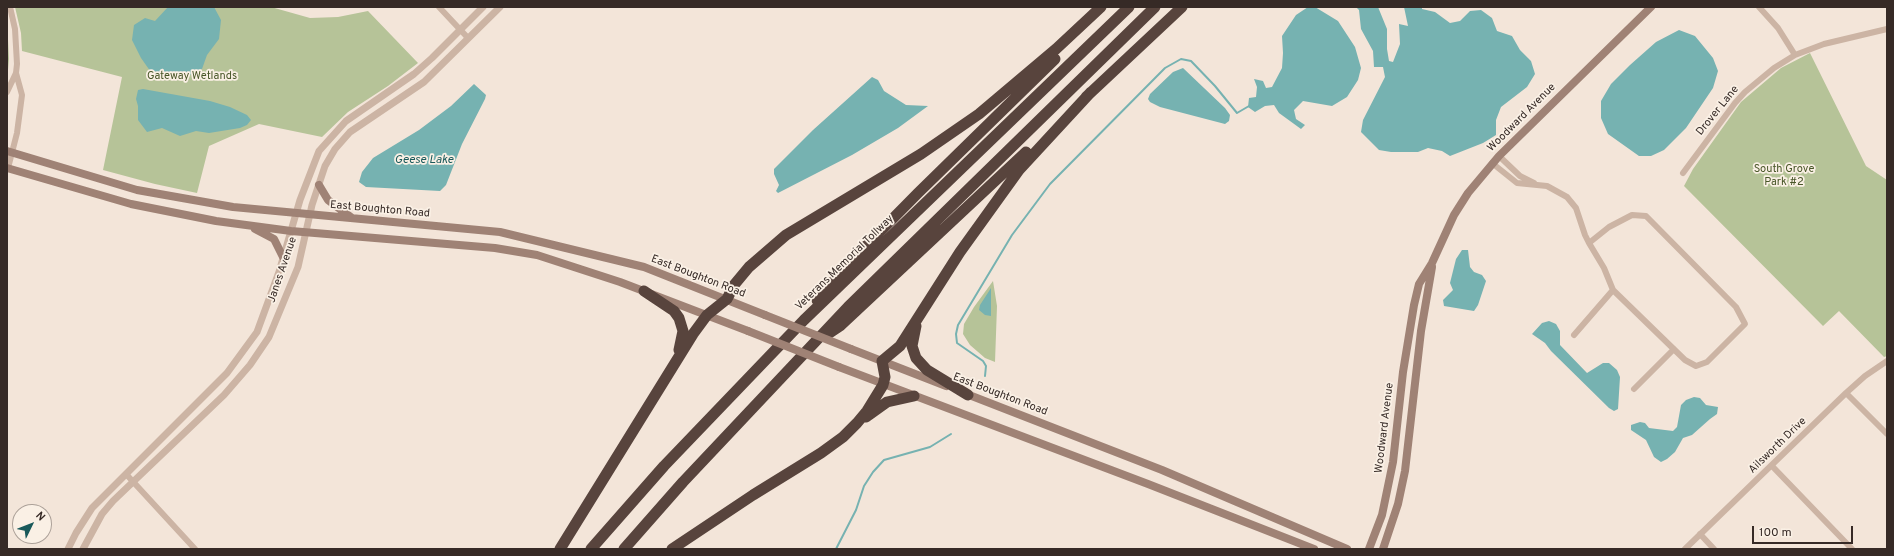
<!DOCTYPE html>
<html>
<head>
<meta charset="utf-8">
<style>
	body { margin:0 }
	#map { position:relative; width:1894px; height:556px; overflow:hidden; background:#f3e5d9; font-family:Overpass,sans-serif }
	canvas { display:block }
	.frame { position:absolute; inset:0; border:8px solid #362a26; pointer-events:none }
	.north { position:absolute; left:12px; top:504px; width:40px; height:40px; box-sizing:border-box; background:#faf0e5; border:1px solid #aca199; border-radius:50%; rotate:47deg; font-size:11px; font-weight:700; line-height:16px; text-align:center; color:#362a26 }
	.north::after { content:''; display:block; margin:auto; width:14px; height:18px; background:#19595a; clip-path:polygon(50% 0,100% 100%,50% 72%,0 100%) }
	.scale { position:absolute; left:1752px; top:526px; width:101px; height:18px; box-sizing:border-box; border:2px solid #362a26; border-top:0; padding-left:5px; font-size:12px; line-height:14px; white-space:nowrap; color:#362a26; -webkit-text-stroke:3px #faf0e5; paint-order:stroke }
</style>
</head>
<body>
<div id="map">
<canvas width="1894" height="556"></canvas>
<div class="frame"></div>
<div class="north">N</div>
<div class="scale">100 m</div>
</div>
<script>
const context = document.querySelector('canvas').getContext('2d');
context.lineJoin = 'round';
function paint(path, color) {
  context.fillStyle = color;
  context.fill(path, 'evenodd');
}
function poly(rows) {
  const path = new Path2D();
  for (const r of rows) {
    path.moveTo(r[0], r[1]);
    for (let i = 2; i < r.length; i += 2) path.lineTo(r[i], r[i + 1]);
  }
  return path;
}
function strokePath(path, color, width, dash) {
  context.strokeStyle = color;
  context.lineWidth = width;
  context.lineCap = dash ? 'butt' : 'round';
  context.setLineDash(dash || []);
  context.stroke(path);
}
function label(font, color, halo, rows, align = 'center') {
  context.font = font + ' Overpass,sans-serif';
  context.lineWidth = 3.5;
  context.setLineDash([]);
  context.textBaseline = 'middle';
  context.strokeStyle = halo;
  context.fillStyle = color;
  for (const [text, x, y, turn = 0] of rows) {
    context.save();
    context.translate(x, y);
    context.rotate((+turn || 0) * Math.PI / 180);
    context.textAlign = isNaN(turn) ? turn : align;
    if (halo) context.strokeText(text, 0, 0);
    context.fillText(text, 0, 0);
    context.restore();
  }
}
paint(poly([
	[15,7,271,7,310,18,338,17,368,11,418,63,388,86,348,112,322,137,259,124,209,146,197,193,155,184,103,170,122,77,22,51,21,33],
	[7,19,9,59,8,70,7,70],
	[1810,53,1866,166,1887,180,1887,356,1884,357,1839,311,1823,326,1684,186,1693,169,1741,102,1781,68],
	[993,281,997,306,995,362,985,358,970,345,963,334,964,324,974,307]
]), '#b6c398');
paint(poly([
	[168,7,214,7,221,20,219,39,207,55,202,69,184,78,153,75,141,58,132,40,134,25,145,18,155,21],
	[1308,7,1315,7,1338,21,1355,47,1361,68,1358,80,1347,97,1332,106,1303,101,1294,110,1296,119,1305,125,1301,129,1279,113,1274,105,1265,106,1255,112,1248,107,1249,98,1256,97,1257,87,1254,79,1263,81,1266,88,1272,87,1282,68,1283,53,1282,36,1296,15],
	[1356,7,1378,7,1387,29,1387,49,1389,61,1393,62,1400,44,1399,24,1408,26,1404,7,1422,7,1422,9,1435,12,1450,23,1460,21,1470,11,1481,10,1492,18,1497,31,1512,36,1520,50,1531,61,1535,74,1527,87,1501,107,1496,120,1496,135,1483,143,1450,156,1442,151,1428,148,1418,152,1391,152,1379,150,1361,132,1363,120,1385,77,1383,67,1374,67,1373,51,1361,29,1359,10],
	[1679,30,1695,36,1713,58,1718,71,1713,88,1686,128,1664,150,1651,156,1639,156,1608,134,1601,118,1601,101,1611,84,1630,65,1656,42],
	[1183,68,1225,108,1230,115,1229,121,1225,124,1160,107,1150,102,1148,99,1150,94,1173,72],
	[872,77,878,80,884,91,906,105,928,106,898,128,852,155,778,193,776,191,779,185,774,174,774,169,813,130],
	[474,84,486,95,485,99,462,144,446,185,440,191,366,187,359,182,362,172,373,158,419,130,451,106],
	[143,89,210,101,230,107,247,115,251,120,247,125,240,128,209,133,196,131,180,136,162,128,147,132,138,120,138,106,136,99,138,90],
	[1462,250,1468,250,1470,267,1474,272,1482,275,1486,281,1478,305,1474,311,1444,306,1443,300,1453,290,1450,283,1456,259],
	[991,288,991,316,985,315,979,310,980,305],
	[1549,321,1556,324,1560,331,1560,345,1587,373,1603,363,1609,363,1617,370,1620,377,1618,409,1614,411,1609,408,1551,351,1545,343,1532,334,1542,323],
	[1694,397,1700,398,1706,405,1718,407,1717,414,1710,419,1692,435,1683,438,1675,452,1667,459,1661,462,1654,457,1646,440,1631,430,1631,425,1640,422,1645,423,1649,428,1673,431,1677,427,1681,405,1686,400]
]), '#76b2b1');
strokePath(poly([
	[985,376,986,366,983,361,957,343,956,334,958,325,1012,235,1050,184,1165,68,1181,59,1191,61,1215,86,1237,113,1249,106],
	[836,549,856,510,864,486,873,472,884,460,930,447,951,434]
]), '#76b2b1', 2);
strokePath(poly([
	[439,7,468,38],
	[1759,7,1778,28,1795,55],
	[7,92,16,73,17,64,15,29,10,7],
	[1499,156,1520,176,1534,183],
	[1492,163,1517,183,1547,186,1567,197,1576,208,1585,235,1589,243,1604,268,1613,290,1685,360,1696,366,1707,362,1745,324,1736,307,1646,216,1632,215,1609,227,1589,243],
	[8,168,17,133,22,95,16,73],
	[1683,173,1735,103,1745,92,1774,68,1795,55,1824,44,1887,29],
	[1574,335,1613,290],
	[1634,389,1674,349],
	[1846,393,1887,434],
	[1772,466,1852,549],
	[126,474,195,549],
	[1700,534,1714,549],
	[1685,549,1846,393,1865,376,1887,361]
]), '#ccb4a4', 6);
strokePath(poly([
	[68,549,76,533,92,508,227,373,257,332,279,272,300,200,319,151,346,121,414,74,432,58,483,7],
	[83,549,102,514,113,501,224,395,250,365,269,337,298,267,312,205,325,166,335,149,350,132,424,82,500,7]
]), '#ccb4a4', 7);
strokePath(poly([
	[7,151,137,190,233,207,500,232,644,267,765,315],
	[7,168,131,204,216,221,291,231,495,248,537,255,620,282,748,331],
	[319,185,328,200,352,218],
	[255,229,274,239,283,257],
	[851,349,946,386],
	[839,367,1148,484,1314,549],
	[964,393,1162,470,1347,549],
	[1369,549,1382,515,1393,462,1403,372,1414,305,1419,284,1432,263,1454,215,1468,193,1499,156,1651,7],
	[1383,549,1398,504,1405,471,1421,331,1432,267]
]), '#9f8275', 8);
strokePath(poly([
	[1086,97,1182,7],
	[644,291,674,311,679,318,683,331,679,350],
	[817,300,850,262,918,193,1055,59],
	[916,326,912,346,916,358,927,370,968,395],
	[828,334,840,326,1026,152],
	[866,417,887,402,914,396],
	[560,549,693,334,707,315,727,299,734,285,749,267,786,235,921,154,979,114,1056,49,1101,7],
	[591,549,664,466,804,320,1129,7],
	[624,549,683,482,848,307,1155,7],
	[672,549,753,495,821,453,843,437,857,423,867,411,883,385,885,377,882,361,900,346,960,252,1019,170,1091,92]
]), '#58443d', 11);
strokePath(poly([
	[765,315,851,349],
	[748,331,839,367]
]), '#9f8275', 8);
label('11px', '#485628', '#faf0e5', [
	["Gateway Wetlands",192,77],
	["South Grove",1784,170],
	["Park #2",1784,183]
]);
label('11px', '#362a26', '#faf0e5', [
	["Drover Lane",1718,111,-51],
	["Woodward Avenue",1522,118,-45],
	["East Boughton Road",380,210,5],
	["Veterans Memorial Tollway",845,263,-44],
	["Janes Avenue",283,270,-71],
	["East Boughton Road",698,277,21],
	["East Boughton Road",1000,395,21],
	["Woodward Avenue",1385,428,-83],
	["Ailsworth Drive",1778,446,-44]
]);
label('italic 12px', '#19595a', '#faf0e5', [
	["Geese Lake",424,161]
]);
</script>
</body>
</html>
